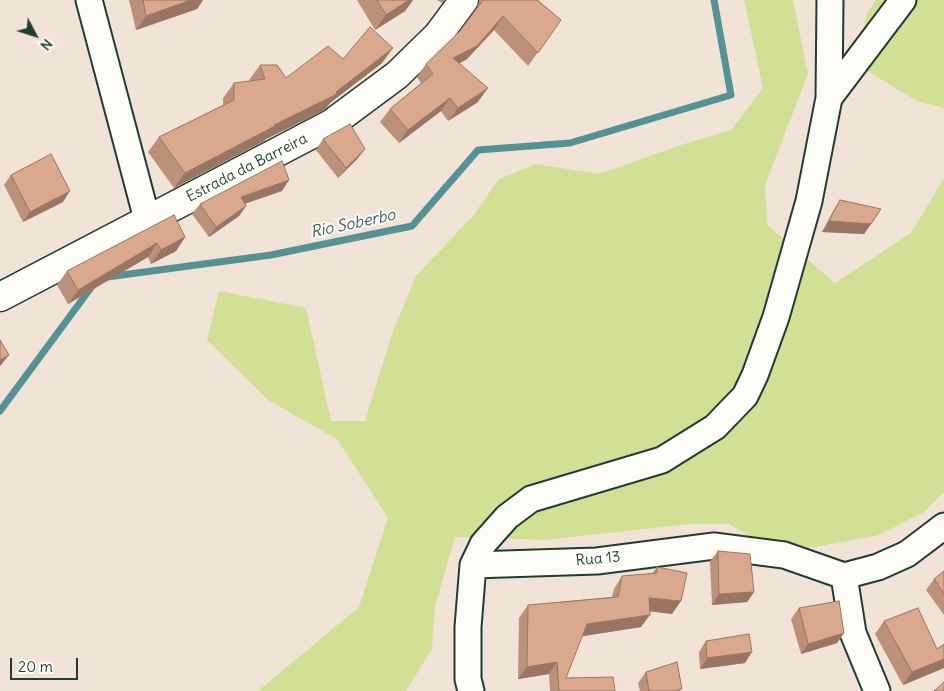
<!DOCTYPE html>
<html>
<head>
<meta charset="utf-8">
<style>
	body { margin:0 }
	#map { position:relative; width:944px; height:691px; overflow:hidden; background:#f2e3d7; font-family:Delius,sans-serif }
	canvas { display:block }
	.north { position:absolute; left:10px; top:10px; width:50px; height:50px; -webkit-text-stroke:4px #fdfcf7; paint-order:stroke; rotate:130deg; font-size:14px; font-weight:700; line-height:20px; text-align:center; color:#1f3d34 }
	.north::after { content:''; display:block; margin:auto; width:18px; height:22px; background:#1f3d34; clip-path:polygon(50% 0,100% 100%,50% 72%,0 100%) }
	.scale { position:absolute; left:10px; top:658px; width:68px; height:22px; box-sizing:border-box; border:2px solid #1f3d34; border-top:0; padding-left:6px; font-size:15px; line-height:18px; white-space:nowrap; color:#1f3d34; -webkit-text-stroke:4px #fdfcf7; paint-order:stroke }
</style>
</head>
<body>
<div id="map">
<canvas width="944" height="691"></canvas>
<div class="north">N</div>
<div class="scale">20 m</div>
</div>
<script>
const context = document.querySelector('canvas').getContext('2d');
context.lineJoin = 'round';
function paint(path, color) {
  context.fillStyle = color;
  context.fill(path, 'evenodd');
}
function poly(rows) {
  const path = new Path2D();
  for (const r of rows) {
    path.moveTo(r[0], r[1]);
    for (let i = 2; i < r.length; i += 2) path.lineTo(r[i], r[i + 1]);
  }
  return path;
}
function strokePath(path, color, width, dash) {
  context.strokeStyle = color;
  context.lineWidth = width;
  context.lineCap = dash ? 'butt' : 'round';
  context.setLineDash(dash || []);
  context.stroke(path);
}
function label(font, color, halo, rows, align = 'center') {
  context.font = font + ' Delius,sans-serif';
  context.lineWidth = 4;
  context.setLineDash([]);
  context.textBaseline = 'middle';
  context.strokeStyle = halo;
  context.fillStyle = color;
  for (const [text, x, y, turn = 0] of rows) {
    context.save();
    context.translate(x, y);
    context.rotate((+turn || 0) * Math.PI / 180);
    context.textAlign = isNaN(turn) ? turn : align;
    if (halo) context.strokeText(text, 0, 0);
    context.fillText(text, 0, 0);
    context.restore();
  }
}
paint(poly([
	[744,0,793,0,808,74,765,185,767,225,835,283,911,233,944,178,944,492,924,512,879,535,799,550,757,540,729,524,691,524,545,540,455,537,435,606,432,649,406,691,258,691,359,607,388,518,337,439,268,400,207,340,219,291,306,308,331,421,365,421,392,334,416,276,472,217,499,179,536,164,599,174,681,145,731,130,763,88],
	[876,0,944,0,944,108,917,101,857,65,866,15]
]), '#d1e094');
strokePath(poly([
	[107,277,271,255,412,226,478,150,570,143,731,95,714,0],
	[0,411,93,285]
]), '#559195', 7);
const street = poly([
	[89,0,147,219],
	[829,98,903,0],
	[473,565,483,544,507,517,531,499,662,460,715,427,745,396,755,375,776,317,809,201,829,98,830,0],
	[471,691,468,679,468,627,473,565,597,561,714,546,784,555,844,576],
	[877,691,853,633,844,576,878,567,907,554,944,526]
]);
const secondary = poly([
	[0,297,331,124,397,75,438,35,464,0]
]);
strokePath(street, '#1f3d34', 29);
strokePath(secondary, '#1f3d34', 31);
strokePath(street, '#fdfcf7', 25);
strokePath(secondary, '#fdfcf7', 28);
paint(poly([
	[129,0,203,0,197,9,136,30],
	[357,0,413,0,405,11,375,30],
	[437,0,445,0,442,3],
	[479,0,539,0,538,0,561,20,528,66,494,30,467,59,459,64,478,102,448,121,441,111,399,143,380,122,390,109,421,83,417,77,426,64,460,31,477,8,479,2],
	[343,59,382,63,330,103,326,108,323,111,266,139,264,141,174,188,148,152,159,137,223,105,223,98,234,83,250,81,249,80,260,65,286,78],
	[323,139,365,149,357,159,338,178,316,150],
	[11,175,63,202,23,222,4,185],
	[282,191,245,203,246,206,239,216,209,237,192,214,200,204],
	[840,200,881,209,864,234,822,232,833,211],
	[174,215,185,237,176,251,151,264,148,257,68,304,57,285,67,271],
	[718,551,754,592,747,602,712,605,710,561],
	[657,567,672,614,649,611,641,627,582,636,566,678,615,691,550,691,549,674,518,679,519,618,528,605,612,597,614,589,622,576,652,574],
	[944,571,944,615,926,590,934,579],
	[799,608,844,633,837,643,801,654,791,619],
	[884,621,937,649,944,644,944,668,903,685,875,634],
	[706,641,745,663,700,669,699,652],
	[646,672,681,691,640,691,638,683]
]), '#bb9179');
paint(poly([
	[191,0,203,0,197,9,136,30,146,16],
	[409,0,413,0,405,11,375,30,386,15],
	[503,16,494,30,467,59,443,72,453,58],
	[393,48,382,63,330,103,326,108,323,111,266,139,264,141,174,188,185,173,336,92],
	[488,88,478,102,448,121,458,108],
	[450,98,441,111,399,143,408,130],
	[365,149,357,159,338,178,346,168],
	[289,180,282,191,233,208,241,197],
	[70,191,63,202,23,222,30,212],
	[246,206,239,216,209,237,216,227],
	[829,221,871,224,864,234,822,232],
	[185,237,176,251,151,264,161,250],
	[157,243,148,257,68,304,78,290],
	[9,355,1,365,0,366,0,360],
	[754,592,747,602,712,605,719,594],
	[649,598,681,601,672,614,640,610],
	[650,615,641,627,578,637,587,624],
	[844,633,837,643,801,654,808,644],
	[752,652,745,663,700,669,707,658],
	[944,659,944,668,903,685,912,672],
	[557,662,549,674,518,679,527,667]
]), '#997663');
const building = poly([
	[143,0,191,0,146,16,143,0],
	[377,0,409,0,386,15,377,0],
	[483,0,537,0,561,20,538,53,503,16,477,46,453,58,488,88,458,108,450,98,408,130,390,109,433,74,426,64,460,31,483,0],
	[370,27,393,48,336,92,337,93,333,96,274,125,275,126,185,173,159,137,234,100,234,83,265,79,260,65,277,65,286,78,328,46,343,59,370,27],
	[350,124,365,149,346,168,323,139,350,124],
	[51,154,70,191,30,212,11,175,51,154],
	[282,161,289,180,241,197,246,206,216,227,200,204,282,161],
	[840,200,881,209,871,224,829,221,840,200],
	[174,215,185,237,161,250,157,243,78,290,67,271,174,215],
	[0,340,9,355,0,360,0,340],
	[718,551,750,554,754,592,719,594,718,551],
	[657,567,687,573,681,601,649,598,650,615,587,624,566,678,613,677,615,691,559,691,557,662,527,667,528,605,618,597,622,576,657,573,657,567],
	[944,571,944,594,934,579,944,571],
	[839,601,844,633,808,644,799,608,839,601],
	[918,608,937,649,944,644,944,659,912,672,884,621,918,608],
	[749,634,752,652,707,658,706,641,749,634],
	[677,662,682,689,674,691,649,691,646,672,677,662],
	[944,682,944,691,934,691,944,682]
]);
paint(building, '#daa98d');
strokePath(building, '#997663', 1);
label('15px', '#1f3d34', '#fdfcf7', [
	["Estrada da Barreira",247,168,-27],
	["Rua 13",598,559,-5]
]);
label('italic 16px', '#36605c', '#fdfcf7', [
	["Rio Soberbo",353,224,-12]
]);
</script>
</body>
</html>
